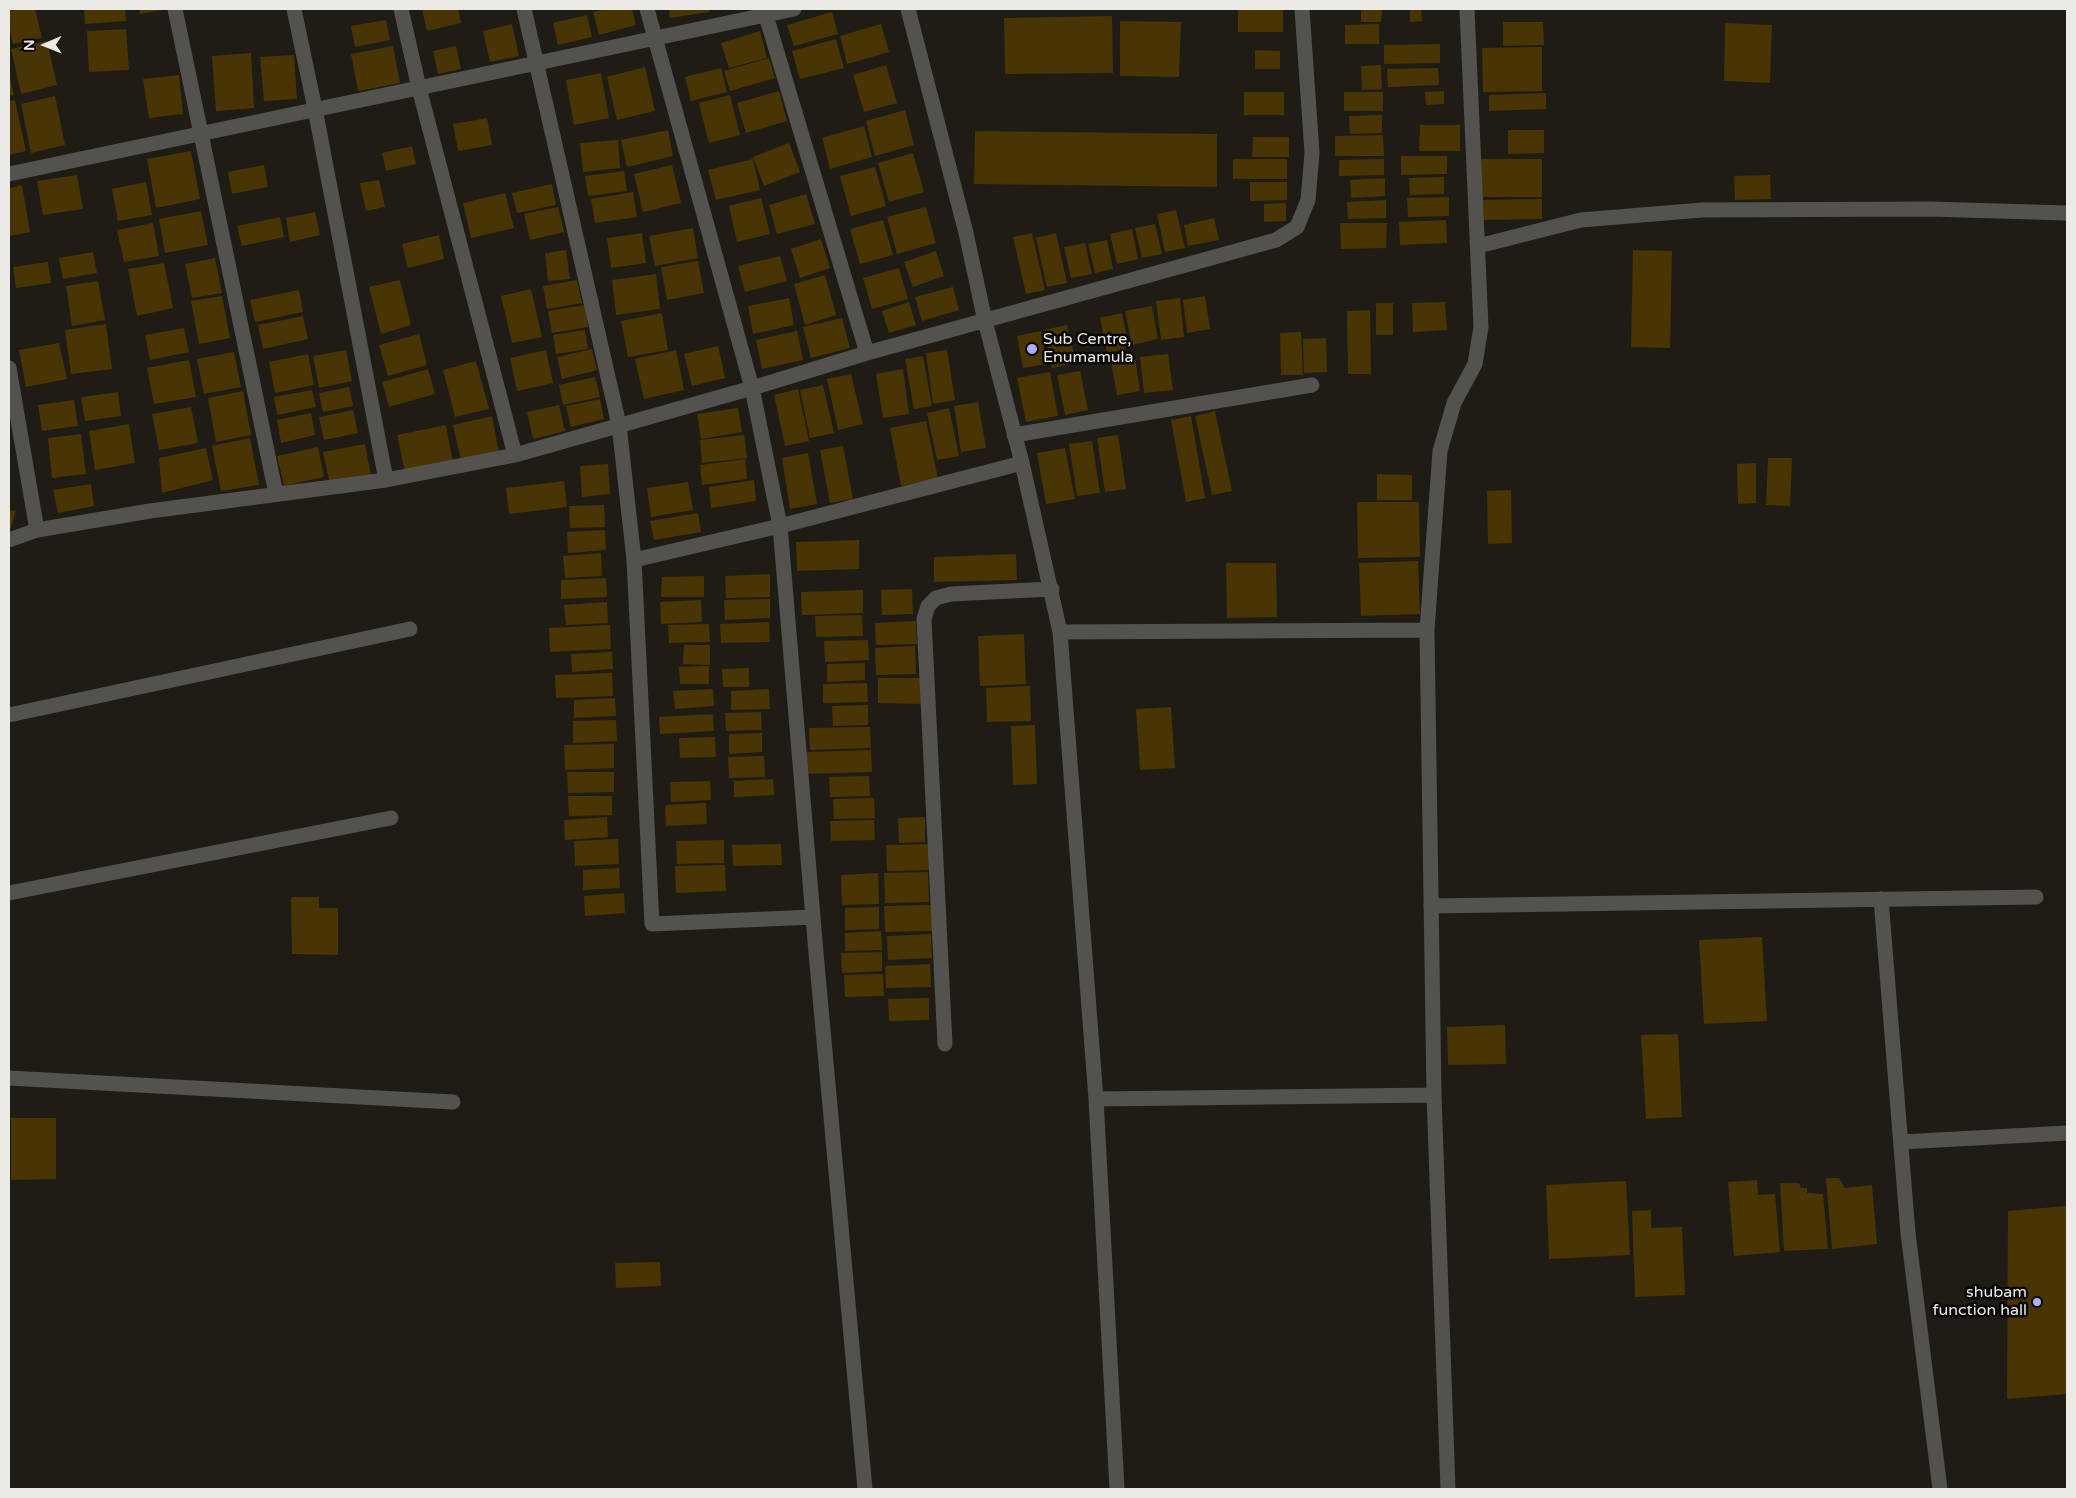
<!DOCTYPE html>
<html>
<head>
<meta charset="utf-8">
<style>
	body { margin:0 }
	#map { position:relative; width:2076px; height:1498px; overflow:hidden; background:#1f1c16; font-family:"Varela Round",sans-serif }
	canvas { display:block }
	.frame { position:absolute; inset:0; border:10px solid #eceae5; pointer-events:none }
	.north { position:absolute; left:20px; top:20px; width:50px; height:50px; -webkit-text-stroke:4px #080705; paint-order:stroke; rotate:269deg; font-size:14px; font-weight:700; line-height:20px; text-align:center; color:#eceae5 }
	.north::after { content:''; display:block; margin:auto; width:18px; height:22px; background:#eceae5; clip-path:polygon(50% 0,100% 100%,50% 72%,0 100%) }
</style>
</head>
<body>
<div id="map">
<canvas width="2076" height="1498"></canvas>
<div class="frame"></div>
<div class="north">N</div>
</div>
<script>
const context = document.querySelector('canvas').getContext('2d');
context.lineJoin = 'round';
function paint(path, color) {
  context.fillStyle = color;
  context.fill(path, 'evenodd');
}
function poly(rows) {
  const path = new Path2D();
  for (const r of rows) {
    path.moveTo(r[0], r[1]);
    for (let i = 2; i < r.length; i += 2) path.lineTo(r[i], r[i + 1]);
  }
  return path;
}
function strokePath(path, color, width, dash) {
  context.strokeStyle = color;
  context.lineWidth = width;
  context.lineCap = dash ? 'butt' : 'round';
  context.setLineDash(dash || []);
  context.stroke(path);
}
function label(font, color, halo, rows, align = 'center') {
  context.font = font + ' "Varela Round",sans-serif';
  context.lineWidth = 5;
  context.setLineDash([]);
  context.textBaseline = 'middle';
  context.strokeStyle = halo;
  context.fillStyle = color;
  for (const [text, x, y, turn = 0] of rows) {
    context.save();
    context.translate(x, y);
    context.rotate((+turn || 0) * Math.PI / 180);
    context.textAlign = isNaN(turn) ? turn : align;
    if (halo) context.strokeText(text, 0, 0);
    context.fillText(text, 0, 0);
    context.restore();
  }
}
paint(poly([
	[21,9,35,9,42,38,13,44,9,26,9,11],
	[84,9,125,9,126,21,85,24],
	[139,9,163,9,163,10,140,14],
	[422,9,458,9,461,23,427,31],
	[606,9,632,9,636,25,599,35,593,12],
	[669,9,709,9,709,12,670,18],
	[1238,9,1283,9,1283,32,1238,32],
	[1361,9,1382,9,1381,22,1361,22],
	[1410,9,1421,9,1422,21,1410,22],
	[832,12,838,34,794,46,787,25],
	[587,15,592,37,558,45,553,23],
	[1112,16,1113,73,1005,74,1004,18],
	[386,20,390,40,355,47,351,26],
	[1120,21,1181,22,1179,77,1120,76],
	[1503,22,1543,22,1544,45,1503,46],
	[1725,23,1772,25,1770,83,1724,81],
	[512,24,519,56,490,62,483,31],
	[881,24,889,52,847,64,840,36],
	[1379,24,1379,44,1345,44,1345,25],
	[126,29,129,70,89,72,87,31],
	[760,31,767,58,729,68,721,43],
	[836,39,844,68,800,79,792,51],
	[47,41,57,85,21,94,11,49],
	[1440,44,1440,63,1384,64,1384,45],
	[393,46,400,83,358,91,351,54],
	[456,46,461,69,438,74,433,51],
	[1542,47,1542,91,1483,92,1482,48],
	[1255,50,1280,51,1280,69,1255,69],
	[251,53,254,108,216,111,212,56],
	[294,55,297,99,264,101,260,57],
	[769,58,775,78,730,91,724,71],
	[886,65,897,103,864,112,853,75],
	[1381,65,1382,89,1362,90,1361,66],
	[645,67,655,111,617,120,607,77],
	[721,68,727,92,691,101,685,77],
	[1438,68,1439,85,1388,87,1387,69],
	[601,73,609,118,574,125,566,80],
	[9,74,14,95,9,96],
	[179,75,183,114,149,118,143,79],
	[779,91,787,121,746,133,737,103],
	[1444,91,1444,104,1426,105,1425,92],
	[1244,92,1284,92,1284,115,1244,115],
	[1344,92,1383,92,1383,111,1344,111],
	[1546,93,1546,109,1489,111,1489,95],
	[730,95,740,135,709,143,699,103],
	[55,96,65,145,31,153,21,104],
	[15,100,26,151,9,155,9,101],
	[905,110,914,145,875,156,866,121],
	[1382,115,1382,133,1350,134,1349,116],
	[487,118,492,145,458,151,453,124],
	[1420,125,1460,125,1460,151,1419,151],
	[864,126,872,157,830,169,822,138],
	[668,130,673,156,627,167,621,140],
	[1508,130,1544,130,1544,153,1508,154],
	[975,131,1217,134,1217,187,974,184],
	[1383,135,1384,156,1335,156,1335,136],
	[1253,137,1289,137,1289,157,1252,157],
	[618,140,620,168,583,172,580,143],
	[789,143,800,172,764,186,753,157],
	[412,146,416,164,386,171,382,153],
	[191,151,200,199,156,208,147,159],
	[913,153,924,192,889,202,878,163],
	[1401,156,1447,156,1447,174,1401,175],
	[753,159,760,190,716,200,708,170],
	[1233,159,1287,159,1287,179,1233,179],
	[1384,159,1384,175,1339,176,1339,160],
	[1480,159,1542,159,1542,197,1480,197],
	[264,165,268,187,232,194,228,172],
	[672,165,681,203,643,212,634,174],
	[875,167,886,206,851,216,840,176],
	[624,171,627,191,588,196,585,176],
	[77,175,83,209,43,215,37,181],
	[1770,175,1771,199,1735,200,1734,176],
	[1444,177,1444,194,1410,195,1409,178],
	[1385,178,1385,196,1351,198,1350,180],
	[379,180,385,207,366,211,360,183],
	[146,182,152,215,118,221,112,189],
	[1250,182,1287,182,1287,200,1250,201],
	[552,184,556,205,517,213,512,193],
	[22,185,30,232,9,236,9,188],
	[633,192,637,217,595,223,591,199],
	[505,193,514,228,471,238,463,203],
	[806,194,815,224,777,234,769,205],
	[1449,197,1449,216,1408,217,1407,198],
	[761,198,770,234,737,242,729,206],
	[1542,199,1542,219,1480,220,1480,200],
	[1386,200,1386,218,1348,219,1347,202],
	[1286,203,1286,221,1264,222,1264,204],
	[558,207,564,232,530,240,524,214],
	[926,207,936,243,897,254,887,217],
	[1176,210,1185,248,1165,252,1157,214],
	[201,211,208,245,165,253,159,219],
	[315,212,320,235,290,242,286,218],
	[280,217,284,237,242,246,237,226],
	[1214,218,1219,240,1188,246,1184,225],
	[883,220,893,255,860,264,850,229],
	[1446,220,1447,243,1400,245,1399,222],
	[153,223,159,256,124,262,117,230],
	[1340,223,1387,223,1386,248,1341,249],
	[1155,224,1162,254,1142,258,1135,228],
	[693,228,698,258,655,266,649,236],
	[1132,229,1138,259,1117,264,1110,234],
	[642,233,646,263,611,268,607,238],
	[1032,233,1045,290,1026,294,1013,237],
	[1056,233,1067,283,1047,287,1036,238],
	[439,235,444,259,408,268,402,244],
	[821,239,830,268,800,278,791,249],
	[1107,240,1113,269,1095,273,1088,244],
	[1085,243,1092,274,1071,278,1064,247],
	[566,250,570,279,548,281,545,253],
	[1633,250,1672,251,1670,348,1631,347],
	[936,251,944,276,913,287,904,262],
	[93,252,97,273,63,279,59,258],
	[780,256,787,281,745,292,738,266],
	[215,258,222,293,192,298,185,264],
	[698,261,704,293,667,300,661,267],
	[48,262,51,283,16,288,13,267],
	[164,263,173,308,137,316,128,269],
	[899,268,908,299,872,309,863,278],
	[656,274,660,309,616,315,612,280],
	[825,275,836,315,805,325,794,284],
	[400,280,411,325,381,334,369,287],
	[577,280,582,303,547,309,543,286],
	[98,281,105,320,72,326,66,286],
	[953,287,959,310,922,321,915,297],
	[531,289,542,337,512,343,501,296],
	[299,290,303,312,255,322,250,300],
	[222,296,230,338,199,344,191,301],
	[1205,296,1210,329,1187,333,1183,300],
	[789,298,794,325,753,334,748,306],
	[1180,298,1184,337,1161,340,1156,301],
	[909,302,916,325,889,333,882,311],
	[1445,302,1447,330,1413,332,1412,303],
	[1376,303,1393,303,1393,335,1376,335],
	[585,305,588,327,552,333,548,311],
	[1152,306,1158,339,1132,345,1125,311],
	[1370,310,1371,374,1348,374,1347,311],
	[662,313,668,350,628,357,621,321],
	[1122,313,1129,348,1107,353,1100,318],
	[303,316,308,339,263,349,258,325],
	[842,318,850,348,811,358,803,327],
	[106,324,112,369,71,374,65,330],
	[1067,325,1076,363,1052,368,1044,330],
	[184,328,189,352,150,360,145,335],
	[585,330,588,349,556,354,553,335],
	[797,331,803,360,762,369,756,340],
	[1041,331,1047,364,1023,368,1017,336],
	[1301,332,1303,375,1281,375,1280,333],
	[419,334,427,365,388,376,379,345],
	[1326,338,1327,372,1304,373,1303,339],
	[59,343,67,379,26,387,19,350],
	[718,346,725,378,692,386,684,354],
	[592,349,597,370,562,379,557,357],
	[346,350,352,381,319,388,313,356],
	[546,350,553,383,517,391,510,358],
	[676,350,684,390,644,399,635,359],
	[947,350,955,400,933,404,926,353],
	[234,352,241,387,204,394,197,359],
	[308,354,314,385,275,393,269,362],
	[1168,354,1173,390,1144,393,1140,357],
	[923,356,932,406,914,409,905,359],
	[1135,358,1140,391,1117,395,1111,362],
	[189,360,196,397,154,404,147,368],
	[476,361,489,409,455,417,443,370],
	[428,369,435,394,389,407,382,382],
	[903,369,909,414,883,418,876,374],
	[1080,371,1088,410,1065,415,1057,375],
	[1050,372,1058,416,1026,422,1017,378],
	[851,374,863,424,838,430,827,379],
	[595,377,600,397,563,405,559,385],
	[823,385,834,433,810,438,800,390],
	[349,387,353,406,323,412,319,393],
	[798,389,809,441,785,446,774,395],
	[312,390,316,407,277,415,274,397],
	[243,391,251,435,216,442,208,398],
	[118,392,121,416,85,421,81,397],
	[600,399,604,419,571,427,566,406],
	[74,400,78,426,42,431,38,405],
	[978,402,986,448,961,452,954,406],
	[559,405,565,431,533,439,527,412],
	[191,407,198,443,159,450,152,414],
	[738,408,742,432,701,439,697,414],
	[949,408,959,456,937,460,927,413],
	[353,410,358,433,324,440,319,417],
	[1215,411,1232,491,1212,495,1195,416],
	[311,413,315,435,281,443,277,420],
	[492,416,499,452,461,460,453,425],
	[1191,416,1205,498,1186,502,1171,420],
	[926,421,938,478,901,486,890,428],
	[129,424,135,463,95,470,89,431],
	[446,425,453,463,405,472,397,435],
	[81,434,86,474,52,478,48,438],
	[744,435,747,458,702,463,700,440],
	[1118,435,1126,489,1105,492,1097,438],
	[250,438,259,485,221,491,212,446],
	[1092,441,1100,493,1077,496,1069,444],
	[365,444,371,475,330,484,323,452],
	[843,446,853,499,830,503,820,450],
	[318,447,324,477,284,486,277,456],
	[206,448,213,480,162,493,159,458],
	[1065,448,1075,499,1046,504,1037,453],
	[808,453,817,504,790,509,782,458],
	[1768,458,1792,458,1790,506,1766,505],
	[745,459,747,479,702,485,700,465],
	[1756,463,1756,503,1738,504,1737,464],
	[608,464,610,494,582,497,580,466],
	[1377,474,1412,475,1412,500,1377,500],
	[754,480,756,501,711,508,709,487],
	[564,481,567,507,509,514,506,488],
	[688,482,693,510,651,517,647,488],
	[91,484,94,506,58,513,53,490],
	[1511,490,1512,543,1488,544,1487,491],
	[1357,502,1419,502,1420,557,1358,558],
	[604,505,605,527,570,528,569,506],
	[16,510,11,528,9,529,9,511],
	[698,513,701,532,654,540,650,521],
	[605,530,606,550,568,553,567,532],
	[859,540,859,569,797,571,796,542],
	[601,553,602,576,565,578,563,556],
	[1016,554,1017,580,934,582,934,557],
	[1418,561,1420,614,1361,616,1359,563],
	[1226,563,1276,563,1277,617,1227,618],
	[770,574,770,597,726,598,725,576],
	[704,576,704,597,661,597,662,577],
	[606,578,607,597,561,599,561,580],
	[912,589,913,614,882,615,881,590],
	[863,590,863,613,802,615,801,592],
	[770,599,770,618,725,620,724,600],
	[701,600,702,622,661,624,660,602],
	[607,602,608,623,566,625,564,605],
	[862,615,863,636,816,637,815,616],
	[916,621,917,644,876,645,875,623],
	[769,622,770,642,721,643,720,624],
	[709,624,710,642,669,643,668,625],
	[610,625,611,649,550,652,549,628],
	[1024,634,1026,684,980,686,978,636],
	[868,640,869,660,825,662,824,641],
	[684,645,710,645,710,665,683,664],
	[915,646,916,674,876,675,875,648],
	[612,652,613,669,572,672,571,654],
	[865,663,865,680,827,682,827,664],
	[709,666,709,684,680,684,679,667],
	[749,668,749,687,723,687,722,669],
	[612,673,613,696,556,698,555,675],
	[878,678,923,678,922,704,878,703],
	[867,683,868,702,823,703,823,684],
	[1030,686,1031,721,987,722,986,688],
	[713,689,714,706,675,709,673,691],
	[769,689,770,709,731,710,731,691],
	[615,698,616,716,574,718,574,700],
	[868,705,868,725,833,726,832,706],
	[1171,707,1175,768,1140,770,1136,709],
	[761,712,762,730,726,731,725,713],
	[713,714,714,731,660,734,659,717],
	[616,720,617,741,573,743,573,721],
	[1035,725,1037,784,1013,785,1011,726],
	[870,727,871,748,810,750,809,728],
	[762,733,762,752,729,754,729,734],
	[715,737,716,757,680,758,679,738],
	[614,744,614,768,565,770,564,745],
	[871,750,872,772,806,774,805,752],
	[764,756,765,777,729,778,728,757],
	[567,772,614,772,614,792,568,793],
	[869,776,870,796,830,797,829,777],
	[773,779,774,795,734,797,734,781],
	[710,781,711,800,671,802,670,782],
	[568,796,612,796,612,815,569,816],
	[874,798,875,818,834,819,833,799],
	[706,803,707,824,666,826,665,805],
	[607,817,608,837,565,840,564,820],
	[925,817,925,842,899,843,898,818],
	[874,820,875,840,831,841,830,821],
	[618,839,619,864,575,866,574,841],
	[724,840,724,863,677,864,676,841],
	[781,844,782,865,733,866,732,845],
	[932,844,932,870,887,871,886,845],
	[725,865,726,891,676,893,675,866],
	[619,868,620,888,583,890,583,870],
	[928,872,929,902,885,903,884,873],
	[878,873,879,904,842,905,841,875],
	[624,893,625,913,585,916,584,896],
	[291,897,319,897,319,908,338,908,338,955,292,954],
	[932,905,932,931,885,932,884,906],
	[879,907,879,929,845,930,845,908],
	[881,931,882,950,845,951,845,933],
	[931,934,932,958,888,960,887,936],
	[1762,937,1767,1021,1704,1024,1699,940],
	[882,952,882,971,842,973,841,953],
	[930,964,931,987,886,988,885,966],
	[883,974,884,996,845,997,844,975],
	[929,998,929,1020,889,1021,888,999],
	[1505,1025,1506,1064,1448,1065,1447,1027],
	[1678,1034,1682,1117,1646,1119,1641,1035],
	[11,1118,56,1118,56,1179,11,1180],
	[1826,1178,1839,1178,1845,1188,1872,1185,1877,1244,1832,1249],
	[1757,1180,1758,1195,1775,1194,1780,1252,1734,1256,1728,1182],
	[1626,1181,1630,1255,1549,1259,1546,1185],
	[1780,1183,1799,1183,1801,1188,1807,1188,1807,1193,1823,1194,1828,1249,1784,1251],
	[2067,1206,2067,1394,2007,1399,2008,1211],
	[1651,1210,1651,1228,1682,1227,1685,1295,1635,1297,1632,1211],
	[660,1262,661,1286,616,1288,615,1263]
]), '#483503');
strokePath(poly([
	[1881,899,1908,1233,1940,1489],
	[1431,906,2036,897],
	[1901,1142,2067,1133]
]), '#54524f', 15);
strokePath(poly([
	[175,9,276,494],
	[294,9,315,109,386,480],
	[401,9,419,88,515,455],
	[524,9,619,425,634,560,652,924,813,917],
	[647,9,752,388,780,526,816,953,865,1489],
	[764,9,867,353],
	[908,9,966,233,985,321,1022,463,1060,632,1096,1099,1117,1489],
	[9,174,794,9],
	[1478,246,1581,220,1702,210,1929,209,2067,213],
	[9,368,37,530],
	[1014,435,1312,385],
	[9,540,37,530,150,511,386,480,515,455,752,388,867,353,1276,240,1297,227,1308,200,1312,153,1302,9],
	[634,560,780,526,1022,463],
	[1427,630,1440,451,1454,403,1475,364,1481,327,1467,9],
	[1060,632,1427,630,1434,1095,1448,1489],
	[9,715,410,629],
	[9,893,391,818],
	[945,1044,924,619,928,606,936,598,951,594,1052,589],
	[9,1078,453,1102],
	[1096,1099,1434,1095]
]), '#54524f', 15);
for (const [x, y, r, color] of [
	[1032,349,6,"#acaffb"],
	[2037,1302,5,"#acaffb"]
]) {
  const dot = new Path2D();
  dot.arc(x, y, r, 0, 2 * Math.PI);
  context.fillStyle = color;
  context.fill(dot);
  strokePath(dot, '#080705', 2);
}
label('16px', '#eceae5', '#080705', [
	["Sub Centre,",1043,340],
	["Enumamula",1043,358],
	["shubam",2027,1293,"right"],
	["function hall",2027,1311,"right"]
], 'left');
</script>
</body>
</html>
